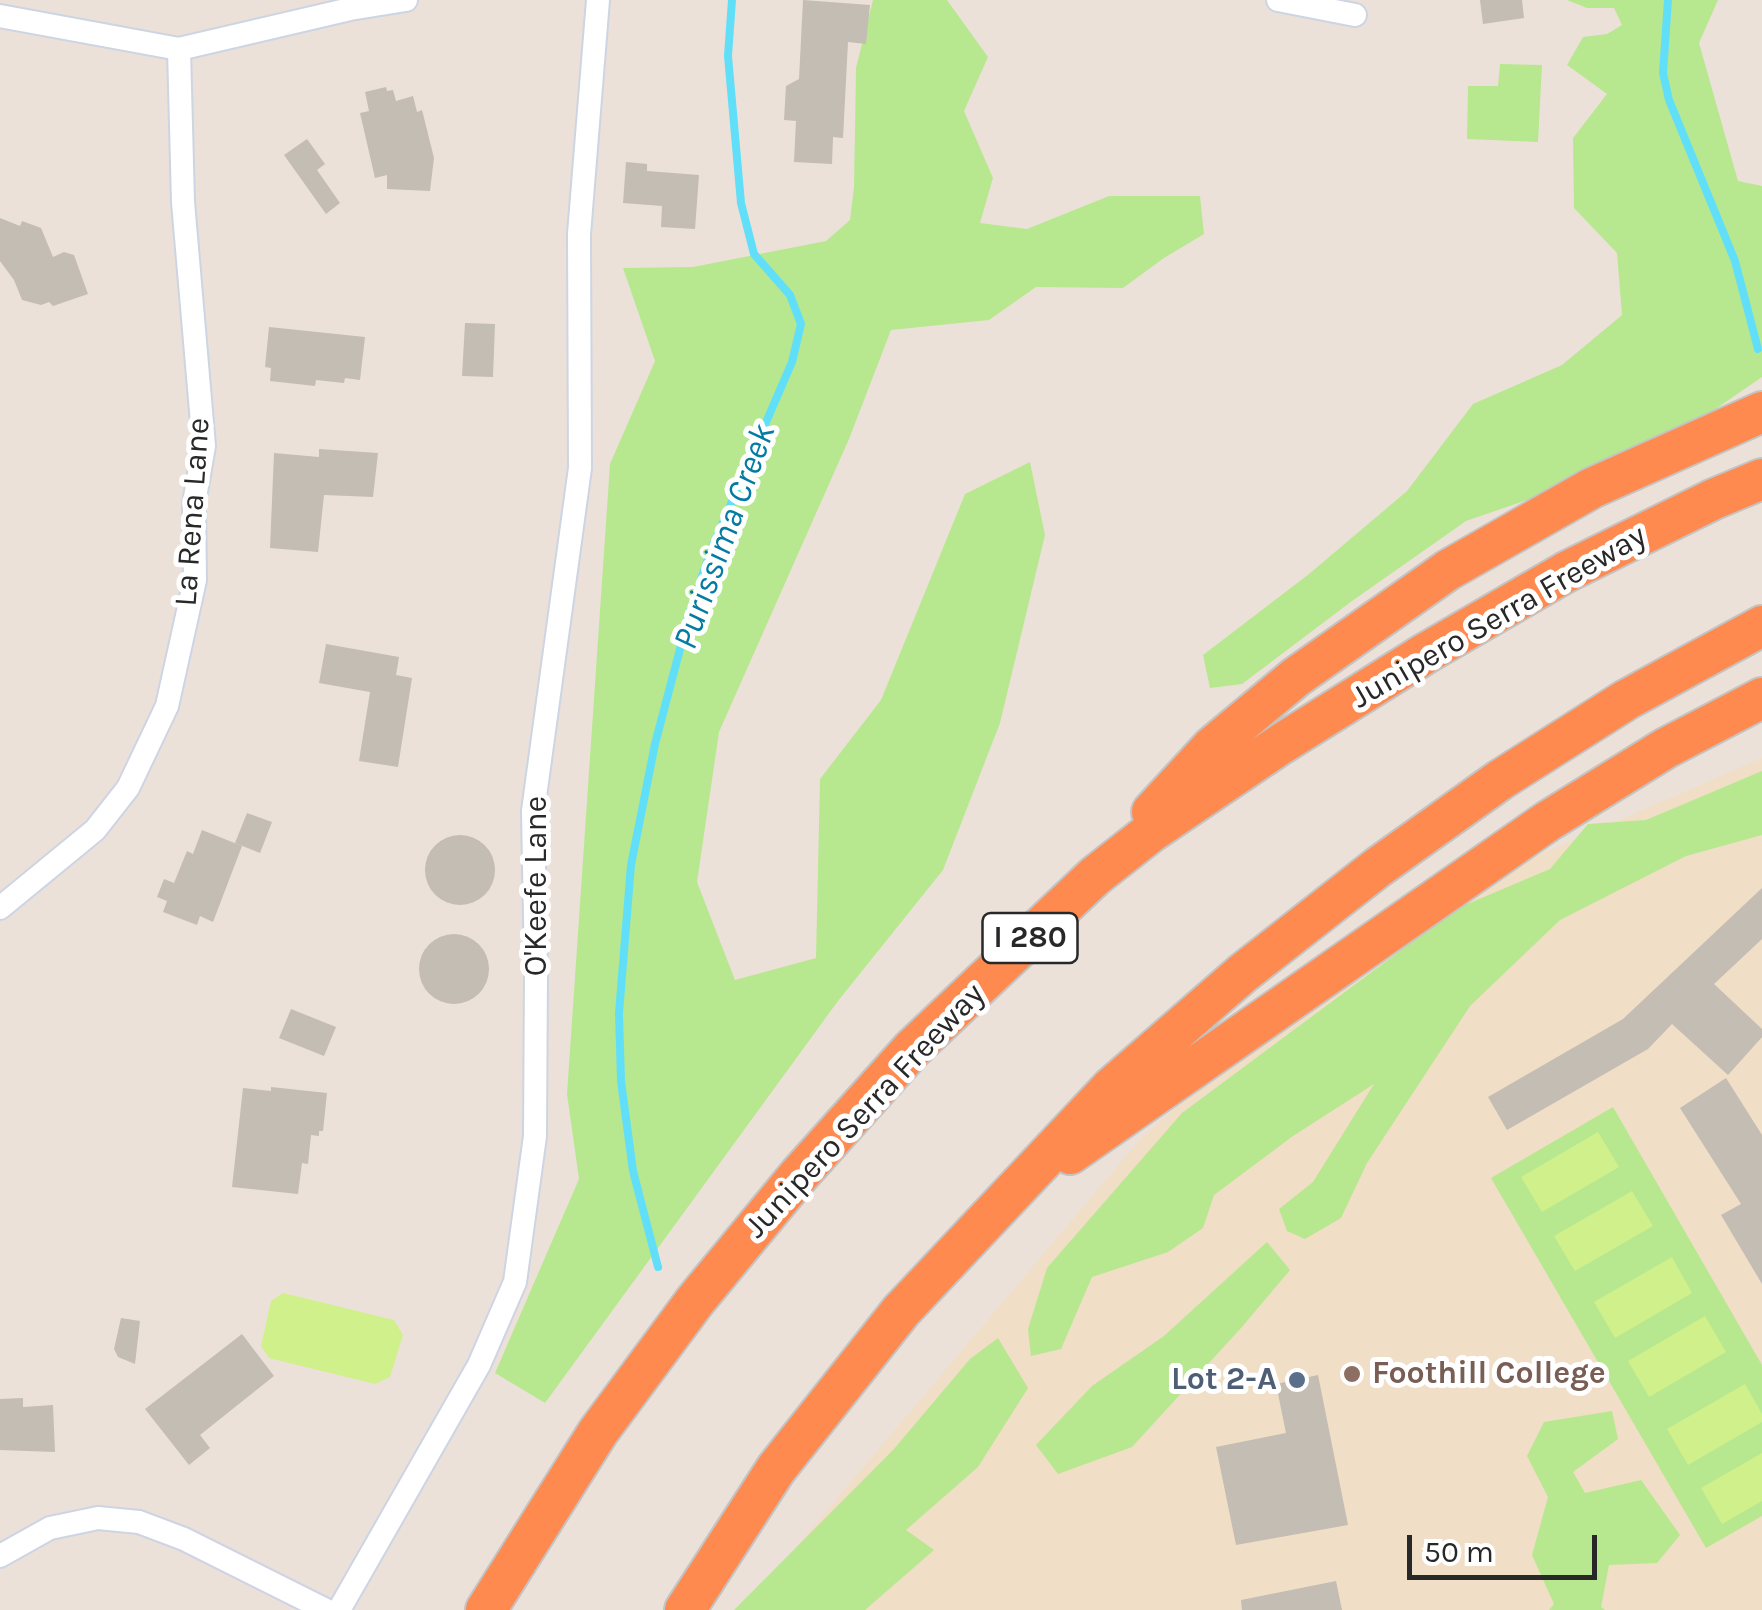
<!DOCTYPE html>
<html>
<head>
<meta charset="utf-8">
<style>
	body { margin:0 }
	#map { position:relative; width:1762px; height:1610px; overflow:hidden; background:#ece1d8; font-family:Karla,sans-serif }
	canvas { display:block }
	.scale { position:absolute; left:1407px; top:1535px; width:190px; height:45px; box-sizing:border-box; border:5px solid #282828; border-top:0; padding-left:12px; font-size:30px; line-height:35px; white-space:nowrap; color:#282828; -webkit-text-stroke:8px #fff; paint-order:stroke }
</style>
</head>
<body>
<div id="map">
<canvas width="1762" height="1610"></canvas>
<div class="scale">50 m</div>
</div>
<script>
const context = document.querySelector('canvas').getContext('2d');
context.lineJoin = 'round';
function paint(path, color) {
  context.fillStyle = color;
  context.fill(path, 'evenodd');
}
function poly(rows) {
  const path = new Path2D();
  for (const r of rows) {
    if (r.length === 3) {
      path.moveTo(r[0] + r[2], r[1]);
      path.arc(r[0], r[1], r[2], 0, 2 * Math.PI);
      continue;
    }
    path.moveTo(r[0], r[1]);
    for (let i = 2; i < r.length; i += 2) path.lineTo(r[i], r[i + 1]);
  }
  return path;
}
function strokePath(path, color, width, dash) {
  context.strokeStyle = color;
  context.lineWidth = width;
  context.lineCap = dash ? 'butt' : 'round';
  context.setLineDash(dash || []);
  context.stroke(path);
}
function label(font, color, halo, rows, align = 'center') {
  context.font = font + ' Karla,sans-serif';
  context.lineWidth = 10;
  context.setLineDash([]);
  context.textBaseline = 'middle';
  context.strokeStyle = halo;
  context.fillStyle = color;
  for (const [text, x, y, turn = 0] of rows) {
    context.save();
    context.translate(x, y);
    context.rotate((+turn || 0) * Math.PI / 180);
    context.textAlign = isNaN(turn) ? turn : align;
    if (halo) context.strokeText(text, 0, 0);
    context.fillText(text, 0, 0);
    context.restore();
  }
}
paint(poly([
	[1762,758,1762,1610,743,1610,1142,1137,1392,919]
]), '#f0dec6');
paint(poly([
	[873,0,947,0,988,57,964,111,993,178,980,223,1027,229,1109,196,1200,196,1204,234,1164,258,1123,288,1036,287,989,320,891,330,849,439,719,732,697,882,735,980,816,958,820,779,881,700,965,494,1030,462,1045,535,1000,723,943,870,838,1001,545,1403,495,1373,579,1179,567,1094,610,464,655,361,623,268,693,267,826,241,850,220,854,187,856,68],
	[1567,0,1718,0,1699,43,1738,181,1762,186,1762,377,1714,410,1611,471,1466,521,1352,601,1242,684,1210,688,1203,655,1309,574,1407,491,1473,404,1562,365,1622,315,1617,253,1574,208,1573,138,1607,94,1567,65,1583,37,1607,34,1622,25,1614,8,1587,8],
	[1500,64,1542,65,1538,142,1467,139,1468,86,1498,86],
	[1762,771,1762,835,1686,856,1560,920,1470,1006,1367,1163,1341,1218,1305,1239,1287,1231,1279,1209,1313,1182,1374,1084,1293,1136,1214,1195,1203,1228,1168,1252,1092,1277,1061,1349,1031,1356,1028,1329,1047,1268,1182,1113,1458,908,1550,869,1588,824,1646,820],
	[1613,1107,1762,1365,1762,1516,1706,1548,1491,1178],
	[1267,1242,1290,1270,1241,1328,1132,1447,1058,1474,1036,1445,1092,1386,1164,1336],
	[998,1338,1028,1388,978,1467,906,1530,934,1550,865,1610,734,1610,894,1449,970,1359],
	[1612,1411,1618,1439,1573,1472,1585,1493,1641,1480,1680,1535,1657,1563,1609,1565,1601,1607,1605,1610,1549,1610,1554,1604,1532,1555,1548,1497,1527,1456,1544,1422]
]), '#b7e88f');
paint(poly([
	[1598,1132,1619,1167,1542,1212,1521,1177],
	[1632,1191,1653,1226,1575,1271,1554,1236],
	[1672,1257,1692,1293,1615,1338,1594,1302],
	[283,1293,394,1320,403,1335,390,1377,375,1384,269,1358,261,1346,271,1301],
	[1705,1316,1726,1352,1649,1397,1628,1361],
	[1745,1384,1762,1414,1762,1422,1688,1465,1667,1429],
	[1762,1453,1762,1501,1722,1524,1701,1488]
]), '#cff08a');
strokePath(poly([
	[1668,0,1663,73,1669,100,1735,261,1758,349],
	[658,1267,633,1171,621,1081,619,1013,631,865,655,744,690,611,711,550,792,362,801,324,790,295,754,254,741,203,728,56,732,0]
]), '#61dff8', 8);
paint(poly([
	[803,0,870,5,866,44,848,42,843,138,833,137,832,164,794,162,796,121,784,120,786,86,799,79],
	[1480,0,1522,0,1524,18,1483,24],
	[386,87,387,91,393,90,396,101,413,96,417,112,422,110,434,158,430,191,387,189,387,175,375,178,360,113,369,111,365,92],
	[307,139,325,164,317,170,340,203,326,214,284,155],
	[626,162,647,164,647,171,699,175,695,229,661,227,662,206,623,203],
	[0,218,20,226,22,221,41,228,53,257,64,252,74,255,88,294,53,306,49,302,41,305,22,300,14,280,0,261],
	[465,323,495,324,493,377,462,376],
	[269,327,365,337,360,380,345,378,344,383,316,380,315,386,270,381,271,368,265,367],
	[319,449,378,453,373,497,324,495,318,552,270,548,274,453,319,457],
	[326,644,399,657,396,675,412,678,398,767,359,761,370,692,319,683],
	[247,813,272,822,260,853,235,843],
	[202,830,242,846,213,922,200,916,197,925,163,912,167,901,157,897,164,879,174,883,187,851,193,854],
	[460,870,35],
	[1762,888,1762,939,1714,984,1762,1029,1762,1037,1728,1075,1672,1024,1648,1049,1507,1130,1488,1097,1623,1019],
	[454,969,35],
	[291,1009,336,1027,324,1056,279,1038],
	[1726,1078,1762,1135,1762,1284,1721,1215,1741,1204,1680,1108],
	[271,1087,327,1093,323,1131,319,1131,319,1136,311,1135,308,1164,302,1163,298,1194,232,1187,243,1088,271,1091],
	[121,1318,140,1321,135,1364,118,1357,114,1349],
	[242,1334,274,1376,200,1435,210,1448,189,1465,145,1409],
	[1318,1375,1348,1525,1236,1545,1216,1447,1286,1433,1276,1384],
	[23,1398,23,1407,53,1405,55,1452,0,1450,0,1399],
	[1336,1581,1342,1610,1242,1610,1241,1600]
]), '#c3bdb4');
const minor = poly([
	[1278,0,1355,15],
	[0,16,179,49,350,9,406,0],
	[0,908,95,830,128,788,167,706,195,580,194,503,204,446,183,202,179,49],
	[0,1556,50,1528,98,1518,139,1522,184,1539,326,1610],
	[339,1610,479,1365,515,1282,535,1136,536,971,533,811,580,468,579,234,598,0]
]);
const motorway = poly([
	[1152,812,1212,747,1296,677,1448,570,1592,488,1762,412],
	[1070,1154,1548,821,1666,748,1762,698],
	[486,1610,598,1432,695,1301,799,1175,912,1049,1095,876,1151,832,1281,744,1426,653,1566,572,1714,499,1762,479],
	[685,1610,776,1469,901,1311,1112,1087,1243,973,1377,868,1500,780,1626,700,1762,626]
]);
strokePath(minor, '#cdd4e3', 26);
strokePath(motorway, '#c3c3c3', 44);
strokePath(minor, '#fff', 22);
strokePath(motorway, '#ff8a50', 40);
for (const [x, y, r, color] of [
	[1352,1374,10,"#8d6e63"],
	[1297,1380,10,"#5c6f8a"]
]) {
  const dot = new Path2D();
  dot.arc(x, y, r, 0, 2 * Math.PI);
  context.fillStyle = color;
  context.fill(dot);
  strokePath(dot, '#fff', 4);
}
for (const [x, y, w] of [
	[1030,938,95]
]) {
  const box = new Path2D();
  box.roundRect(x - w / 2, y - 25, w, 50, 8);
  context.fillStyle = '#fff';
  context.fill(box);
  strokePath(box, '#282828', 2.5);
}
label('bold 30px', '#282828', null, [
	["I 280",1030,938]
]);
label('32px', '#282828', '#fff', [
	["La Rena Lane",193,512,-86],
	["Junipero Serra Freeway",1499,617,-30],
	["O'Keefe Lane",537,886,-90],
	["Junipero Serra Freeway",865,1111,-47]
]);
label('bold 32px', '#785e54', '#fff', [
	["Foothill College",1372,1374]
], 'left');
label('bold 32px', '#4e5e75', '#fff', [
	["Lot 2-A",1277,1380]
], 'right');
label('italic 35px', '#037ba2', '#fff', [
	["Purissima Creek",725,537,-70]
]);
</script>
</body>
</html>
